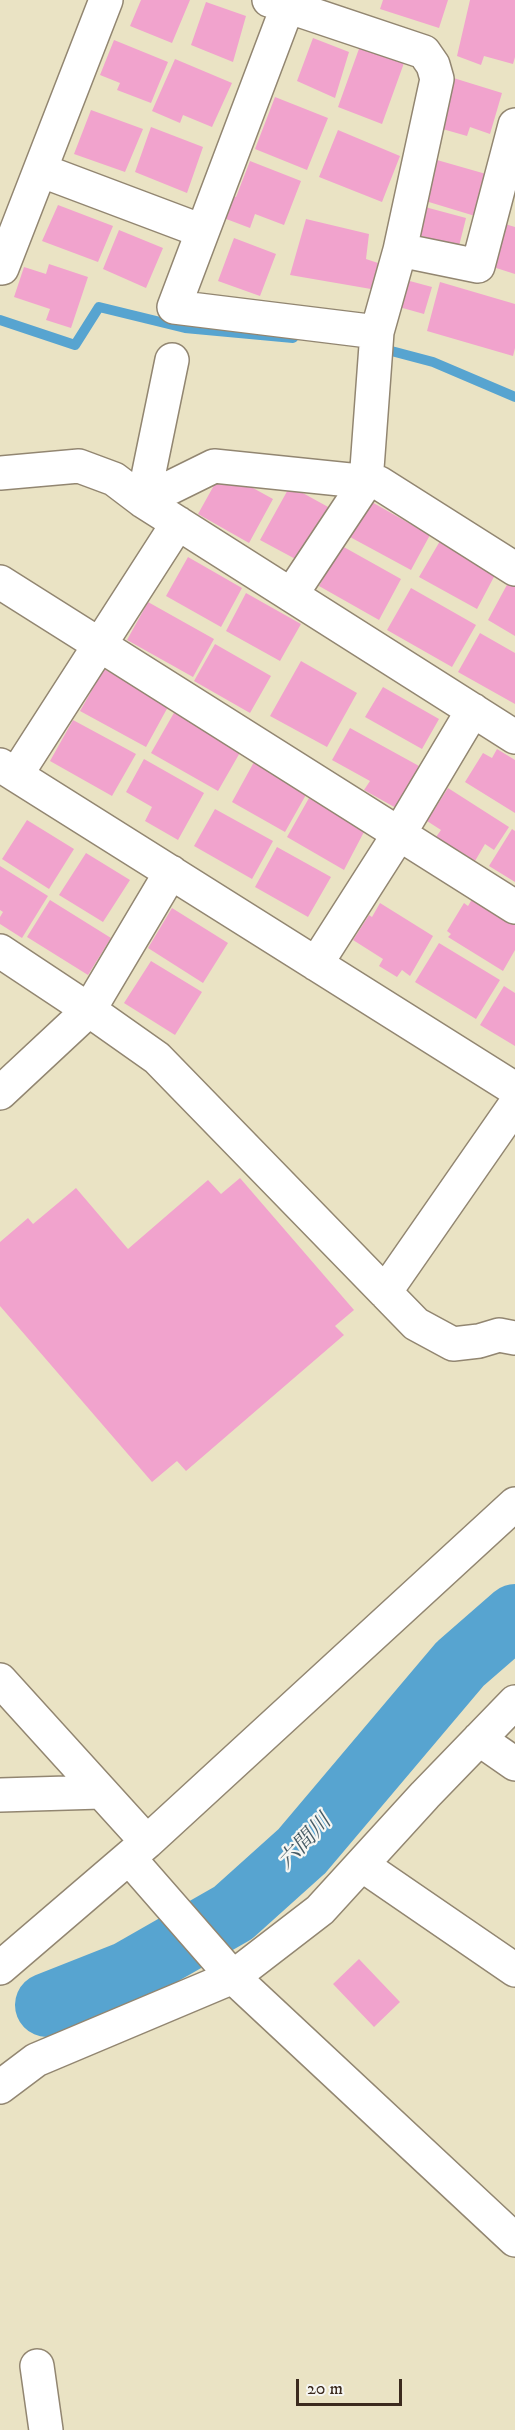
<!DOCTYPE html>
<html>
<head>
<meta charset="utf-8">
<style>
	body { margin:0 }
	#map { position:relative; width:515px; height:2430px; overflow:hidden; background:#eae3c4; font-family:"IM FELL DW Pica",serif }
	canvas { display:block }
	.scale { position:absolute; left:296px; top:2379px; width:106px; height:27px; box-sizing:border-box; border:3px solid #3b2a1e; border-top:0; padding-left:8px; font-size:18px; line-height:21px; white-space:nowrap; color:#3b2a1e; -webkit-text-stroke:4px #f6f6f2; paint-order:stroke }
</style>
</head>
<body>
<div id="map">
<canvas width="515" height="2430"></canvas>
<div class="scale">20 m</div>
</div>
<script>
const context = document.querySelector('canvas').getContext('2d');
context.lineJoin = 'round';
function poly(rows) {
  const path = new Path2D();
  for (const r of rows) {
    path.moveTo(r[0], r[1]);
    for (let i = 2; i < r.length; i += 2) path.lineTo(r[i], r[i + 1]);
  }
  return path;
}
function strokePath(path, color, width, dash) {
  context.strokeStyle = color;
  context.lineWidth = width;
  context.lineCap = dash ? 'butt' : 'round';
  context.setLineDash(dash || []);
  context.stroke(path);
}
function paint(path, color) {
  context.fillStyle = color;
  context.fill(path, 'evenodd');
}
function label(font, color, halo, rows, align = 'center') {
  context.font = font + ' "IM FELL DW Pica","Noto Serif JP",serif';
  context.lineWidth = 4.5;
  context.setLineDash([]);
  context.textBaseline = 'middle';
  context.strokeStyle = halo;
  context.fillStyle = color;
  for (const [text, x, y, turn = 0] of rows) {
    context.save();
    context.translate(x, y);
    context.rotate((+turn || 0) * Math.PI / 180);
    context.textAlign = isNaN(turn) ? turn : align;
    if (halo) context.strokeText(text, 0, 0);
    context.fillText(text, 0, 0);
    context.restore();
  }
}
strokePath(poly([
	[0,320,75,345,99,307,185,328,293,338],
	[380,348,433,362,515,397]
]), '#57a4d0', 10);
strokePath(poly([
	[47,2005,128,1973,233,1913,302,1851,460,1664,515,1616]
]), '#57a4d0', 64);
paint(poly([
	[141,0,190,0,172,43,130,26],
	[383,0,448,0,439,28,380,9],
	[470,0,515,0,515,57,513,64,484,56,481,65,457,56],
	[206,2,246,16,233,62,191,45],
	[313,38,349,52,335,98,297,81],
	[114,40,168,62,151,103,117,90,120,83,100,75],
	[360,46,404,63,382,124,338,107],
	[175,59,232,83,212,127,183,115,180,123,152,111],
	[447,76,502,93,490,134,470,127,467,136,432,126],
	[275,97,328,118,307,170,255,149],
	[91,110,143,129,125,172,74,154],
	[151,127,203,147,187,193,135,172],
	[338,130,400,156,382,202,319,177],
	[430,158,486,174,475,216,419,199],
	[250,161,301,181,284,225,255,214,250,228,221,217,229,195,236,197],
	[58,205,113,226,98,262,42,241],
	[425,207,466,218,459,246,418,235],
	[306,219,369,234,366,259,378,263,371,289,290,275],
	[505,224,515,227,515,274,493,267],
	[119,230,163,248,146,288,103,269],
	[234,238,276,254,260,296,218,281],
	[49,264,88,277,71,328,46,320,50,309,14,297,24,267,46,274],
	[406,280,432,287,424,314,399,307],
	[440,282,515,304,515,348,513,356,427,331],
	[222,471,273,499,249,543,198,514],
	[290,486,330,508,301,562,260,540],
	[370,501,430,535,411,570,350,537],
	[440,541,496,573,477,609,419,577],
	[342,546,401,579,379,620,319,586],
	[188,557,242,588,221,627,166,596],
	[509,581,515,585,515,636,488,620],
	[411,588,476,625,452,667,387,630],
	[246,593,301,624,280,661,226,631],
	[148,602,214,639,193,677,127,640],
	[480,633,515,653,515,704,458,672],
	[215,644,271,676,250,713,194,681],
	[301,661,357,693,327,747,270,716],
	[104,669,169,705,146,747,80,711],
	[383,687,439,719,422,749,365,717],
	[175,711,242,749,218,791,151,753],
	[73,720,136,754,112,796,50,761],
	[350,728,419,766,396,808,364,790,370,781,332,760],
	[497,749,515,760,515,813,465,782,483,753,492,758],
	[144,759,204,793,178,840,145,821,152,807,126,792],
	[254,762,307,793,285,832,232,802],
	[448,788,509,827,494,850,485,844,475,861,436,837,441,830,427,821],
	[309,798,365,830,344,870,287,837],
	[215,809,273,841,252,879,194,846],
	[27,820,74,849,49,889,2,859],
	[512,829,515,831,515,882,489,866],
	[277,847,331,877,308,917,255,887],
	[86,853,130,880,103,922,59,895],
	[0,866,48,896,22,938,0,924,0,917,3,912,0,910],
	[474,896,515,921,515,950,503,971,448,937,451,934,447,931,464,903,468,906],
	[50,900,111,938,88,975,27,937],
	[380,903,433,936,410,976,402,970,397,977,379,966,383,959,353,940,369,915,372,917],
	[172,908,228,943,203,983,148,948],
	[439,943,500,980,476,1019,415,982],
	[151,961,202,992,175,1035,124,1003],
	[504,986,515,993,515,1046,480,1025],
	[240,1178,354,1310,335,1326,344,1335,186,1471,177,1461,152,1482,0,1306,0,1242,28,1218,33,1224,76,1188,128,1249,208,1180,221,1194],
	[359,1959,400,2002,374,2027,333,1984]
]), '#f1a3cd');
const minor = poly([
	[269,0,424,52,433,65,437,79,400,250,377,332,366,482,291,595],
	[290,0,174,307,377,332],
	[40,170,202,231],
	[400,250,478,266,515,125],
	[2,268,106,0],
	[0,473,79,466,114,479,143,501,515,737],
	[143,501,214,466,379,483,515,569],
	[143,501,172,360],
	[0,582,515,907],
	[0,765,515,1089],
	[16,775,178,523],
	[0,951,89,1010,157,1058,416,1324,453,1344,479,1341,499,1335,515,1338],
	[316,964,399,834,473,710],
	[0,1093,89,1010,171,872],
	[385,1292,515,1105],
	[0,1680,147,1842],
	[479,1739,515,1764],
	[0,1795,101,1792],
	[129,1858,233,1977,515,2240],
	[362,1865,515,1970],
	[0,1968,147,1842,515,1504],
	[0,2087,36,2060,233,1977,320,1910,425,1795,515,1702],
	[37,2366,46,2430]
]);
strokePath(minor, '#928671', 36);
strokePath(minor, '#fff', 33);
label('italic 22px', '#465b65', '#f6f6f2', [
	["六間川",306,1843,-47]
]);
</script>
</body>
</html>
